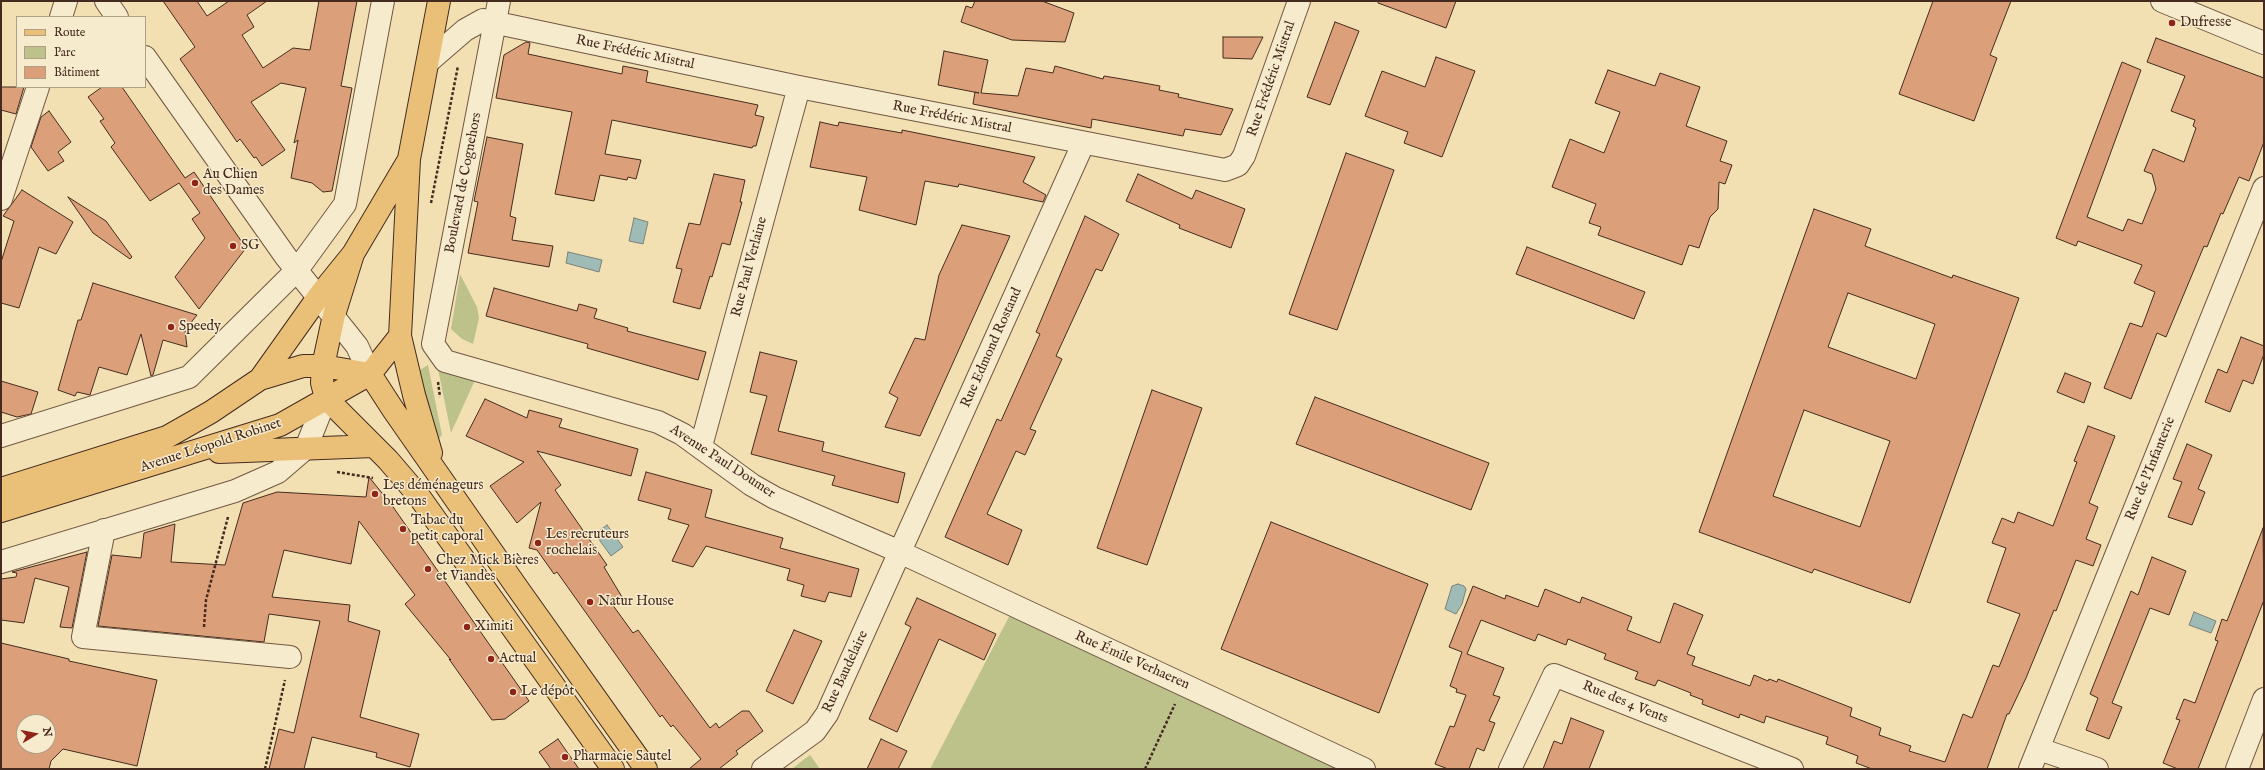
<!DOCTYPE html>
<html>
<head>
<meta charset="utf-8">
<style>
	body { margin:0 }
	#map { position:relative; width:2265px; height:770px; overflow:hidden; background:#f3e0b2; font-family:"IM FELL English",serif }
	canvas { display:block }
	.frame { position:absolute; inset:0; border:2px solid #452b1f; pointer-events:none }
	.legend { position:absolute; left:16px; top:16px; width:130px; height:72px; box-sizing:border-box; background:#f7ebcd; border:1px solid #b09e87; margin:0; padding:5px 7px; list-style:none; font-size:12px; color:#452b1f }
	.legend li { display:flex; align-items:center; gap:8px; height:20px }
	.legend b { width:20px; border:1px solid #b09e87 }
	.north { position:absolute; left:16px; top:714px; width:40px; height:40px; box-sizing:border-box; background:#f7ebcd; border:1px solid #b09e87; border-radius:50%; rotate:80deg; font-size:11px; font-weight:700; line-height:16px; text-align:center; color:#452b1f }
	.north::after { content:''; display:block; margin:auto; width:14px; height:18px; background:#8f2418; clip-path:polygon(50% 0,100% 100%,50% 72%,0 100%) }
</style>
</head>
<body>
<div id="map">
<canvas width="2265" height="770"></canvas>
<div class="frame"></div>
<ul class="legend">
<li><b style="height:5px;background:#eac079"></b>Route</li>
<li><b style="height:11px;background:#bdc28b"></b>Parc</li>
<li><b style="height:11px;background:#dba07a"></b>Bâtiment</li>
</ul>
<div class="north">N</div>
</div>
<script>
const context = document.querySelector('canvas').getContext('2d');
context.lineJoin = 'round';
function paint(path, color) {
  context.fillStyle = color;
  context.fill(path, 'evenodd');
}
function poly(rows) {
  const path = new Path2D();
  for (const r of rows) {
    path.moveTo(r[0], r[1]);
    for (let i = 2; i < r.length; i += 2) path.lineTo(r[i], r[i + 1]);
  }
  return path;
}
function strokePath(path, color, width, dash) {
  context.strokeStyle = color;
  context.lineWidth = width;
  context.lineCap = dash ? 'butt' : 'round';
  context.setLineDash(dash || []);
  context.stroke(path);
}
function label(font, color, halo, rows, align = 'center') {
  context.font = font + ' "IM FELL English",serif';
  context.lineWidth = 3;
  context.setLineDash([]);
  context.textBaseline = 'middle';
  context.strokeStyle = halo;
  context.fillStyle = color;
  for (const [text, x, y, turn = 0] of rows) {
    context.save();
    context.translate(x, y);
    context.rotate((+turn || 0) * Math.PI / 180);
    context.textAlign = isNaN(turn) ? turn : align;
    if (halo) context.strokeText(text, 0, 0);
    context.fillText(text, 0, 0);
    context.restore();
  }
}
paint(poly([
	[460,274,477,307,479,318,473,344,462,339,451,329],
	[428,365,442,435,438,440,418,371],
	[438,369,475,380,451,433],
	[1014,607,1364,769,930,769],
	[810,755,820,769,792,769,803,760]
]), '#bdc28b');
const water = poly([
	[634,218,648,222,643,244,629,241,634,218],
	[568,252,602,260,599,272,566,263,568,252],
	[607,525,623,547,611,556,595,534,607,525],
	[1458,584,1464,586,1466,589,1462,604,1456,614,1445,609,1452,586,1458,584],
	[2194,612,2216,621,2211,633,2189,625,2194,612]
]);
paint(water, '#9fbbb6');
strokePath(water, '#7b817a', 1);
const building = poly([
	[163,1,197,1,207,16,229,1,267,1,247,15,254,27,242,35,263,68,293,48,310,50,319,1,357,1,341,86,352,88,332,191,323,192,312,183,291,178,298,140,294,143,306,88,281,83,251,102,285,150,262,166,256,157,254,158,240,139,237,142,180,59,195,47,163,1],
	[975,1,1042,1,1074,13,1065,42,1012,40,961,22,966,6,972,8,975,1],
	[1378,1,1456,1,1446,28,1378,3,1378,1],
	[1933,1,2011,1,1990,55,1997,58,1974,121,1899,94,1933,1],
	[1335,22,1359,31,1330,105,1307,97,1335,22],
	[1223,37,1263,37,1252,59,1223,58,1223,37],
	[2156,38,2264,78,2264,142,2249,181,2239,177,2223,214,2221,213,2207,247,2204,246,2166,337,2157,333,2131,399,2104,388,2130,323,2142,327,2155,292,2134,283,2142,265,2078,241,2076,246,2056,238,2122,62,2141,70,2087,217,2123,231,2128,219,2142,224,2156,189,2152,174,2144,171,2153,149,2184,162,2196,128,2193,126,2195,120,2171,111,2185,76,2147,62,2156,38],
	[526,42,530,43,528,54,622,74,623,66,648,71,646,82,758,105,755,115,764,117,756,146,753,146,752,148,612,120,605,154,641,160,636,179,628,177,627,180,600,175,594,201,555,194,572,112,496,98,504,55,526,42],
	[944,51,988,60,981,93,1018,96,1026,68,1053,73,1055,66,1103,79,1104,76,1122,79,1160,86,1159,90,1179,94,1178,97,1233,109,1221,135,1185,129,1183,136,1092,119,1091,128,973,104,975,92,979,93,938,85,944,51],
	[1436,57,1475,71,1442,157,1404,143,1408,132,1365,116,1382,71,1425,87,1436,57],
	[1608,70,1655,86,1660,73,1700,87,1686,126,1727,141,1720,161,1732,165,1725,184,1719,182,1718,209,1710,217,1699,248,1689,245,1682,265,1598,235,1601,227,1589,223,1596,204,1552,187,1570,139,1604,153,1620,112,1595,103,1608,70],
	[1,87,24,87,16,114,1,110,1,87],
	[102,87,122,87,185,178,194,172,246,248,199,309,175,277,205,238,192,219,200,213,179,183,150,201,111,147,115,143,100,121,104,119,88,97,102,87],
	[49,111,71,142,58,152,64,161,48,171,31,147,41,117,49,111],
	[820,122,838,126,839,122,902,133,902,130,1035,157,1023,182,1046,195,1043,202,959,184,958,187,925,181,916,225,859,210,867,177,810,167,820,122],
	[487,137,523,144,510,216,516,218,512,240,553,246,549,267,468,253,478,202,474,201,487,137],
	[1346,153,1394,170,1337,330,1289,314,1346,153],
	[714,174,745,180,740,202,742,202,730,245,722,243,712,277,710,276,700,309,673,302,682,269,676,268,689,223,700,225,714,174],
	[1138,174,1192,199,1196,190,1245,209,1231,248,1179,228,1180,225,1126,201,1138,174],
	[22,190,73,222,56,254,39,247,19,308,1,303,1,262,14,221,3,216,22,190],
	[68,197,106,221,132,257,130,259,93,233,68,197],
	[1814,209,1871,229,1865,246,1952,278,1953,275,2019,298,1910,603,1814,569,1812,573,1699,532,1814,209],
	[1848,293,1935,324,1916,379,1828,347,1848,293],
	[1804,410,1890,441,1860,527,1773,496,1804,410],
	[1085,216,1119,234,1102,271,1096,269,1056,356,1062,359,1030,429,1036,431,1025,455,1016,451,987,514,1022,530,1008,565,945,537,997,419,1001,421,1040,334,1036,332,1085,216],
	[962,225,1010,236,920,436,885,427,898,398,889,393,915,338,925,340,939,275,962,225],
	[1527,247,1645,292,1634,319,1516,274,1527,247],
	[93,283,197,315,185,330,187,347,163,340,153,375,151,376,141,334,127,375,99,367,90,395,77,392,75,396,58,390,78,320,81,320,93,283],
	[494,288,577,311,579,304,597,309,594,318,628,328,627,331,706,352,698,380,587,348,588,344,486,316,494,288],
	[2241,337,2264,346,2264,354,2253,384,2243,380,2230,412,2205,402,2218,369,2227,373,2241,337],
	[760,352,797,361,778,431,824,442,822,451,905,473,898,503,832,485,835,476,751,454,767,396,750,392,760,352],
	[2065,373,2091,383,2084,403,2057,392,2065,373],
	[1,381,38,392,31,414,17,417,1,412,1,381],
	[1152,390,1202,408,1147,565,1097,548,1152,390],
	[1315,397,1489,463,1471,510,1296,444,1315,397],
	[485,399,527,418,529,410,562,419,559,427,638,449,631,476,537,451,561,485,555,490,607,565,604,567,622,597,612,604,633,633,638,630,710,728,716,723,719,728,742,711,749,711,763,731,736,751,738,754,719,769,689,769,701,759,673,725,671,727,662,715,660,717,557,572,554,574,537,550,529,548,541,502,517,523,490,486,524,462,466,436,485,399],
	[2088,426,2115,436,2089,503,2098,507,2086,539,2101,545,2093,566,2076,560,2056,611,2054,610,2026,678,2009,714,2007,714,1987,769,1872,769,1856,763,1858,756,1826,744,1828,737,1766,716,1764,723,1740,714,1739,718,1702,704,1703,700,1690,695,1691,693,1658,680,1655,686,1635,679,1638,672,1604,659,1606,654,1568,639,1566,645,1538,634,1535,641,1481,620,1467,654,1504,668,1493,695,1500,697,1489,721,1495,723,1484,751,1477,748,1469,769,1448,769,1435,764,1450,726,1454,727,1466,695,1456,692,1457,689,1450,686,1462,652,1449,647,1473,586,1505,599,1506,595,1538,607,1545,589,1580,603,1582,597,1632,617,1627,630,1660,643,1674,603,1703,615,1687,654,1695,657,1692,665,1750,686,1754,675,1768,681,1769,679,1777,682,1778,679,1852,708,1850,716,1881,728,1879,735,1911,746,1909,751,1945,762,1963,714,1972,718,1993,665,1999,667,2020,614,1987,602,2006,548,1992,543,2002,518,2014,523,2018,512,2053,526,2077,462,2074,461,2088,426],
	[2187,444,2212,455,2198,489,2205,492,2192,525,2168,517,2182,482,2173,479,2187,444],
	[646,472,712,490,705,517,783,538,780,548,859,569,851,597,829,592,825,602,801,596,804,585,787,580,790,569,706,546,693,567,672,561,689,525,668,519,671,509,638,500,646,472],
	[369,477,391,504,529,701,505,719,492,720,449,659,451,660,405,604,415,595,359,521,351,564,284,550,272,597,350,605,348,621,380,631,360,717,419,734,410,767,376,757,377,753,312,737,304,769,269,769,279,729,294,733,320,621,269,614,264,642,98,626,112,555,141,558,144,533,175,524,171,562,225,565,243,503,277,492,366,497,369,477],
	[1271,522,1428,584,1379,713,1221,649,1271,522],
	[2263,528,2264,600,2198,769,2178,769,2163,763,2180,720,2176,719,2184,699,2195,703,2218,641,2215,640,2222,619,2227,621,2263,528],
	[87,552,72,628,60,627,69,587,35,578,24,623,1,620,1,579,16,577,17,573,12,572,87,552],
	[2152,557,2186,571,2169,615,2150,608,2112,703,2122,707,2109,739,2086,730,2098,698,2090,694,2131,591,2138,595,2152,557],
	[917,598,996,634,984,660,939,639,897,732,869,719,911,627,905,624,917,598],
	[794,630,822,641,793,704,766,691,794,630],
	[1,643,69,659,69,661,157,680,137,766,63,749,51,761,49,769,1,769,1,643],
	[24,722,48,722,48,746,24,746,24,722],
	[1571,718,1604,731,1589,769,1543,769,1554,741,1562,744,1571,718],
	[558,739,579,769,551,769,539,752,558,739],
	[881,739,907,751,898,769,867,769,881,739]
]);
paint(building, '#dba07a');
strokePath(building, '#452b1f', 1);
const minor = poly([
	[106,1,117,17],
	[499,1,433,344,445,361,658,422,682,434,752,485,775,498,891,548,1364,769],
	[2162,1,2264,43],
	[61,17,66,1],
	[145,57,286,257,357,346,370,374],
	[428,62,465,30,483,20,799,87,1225,170,1238,165,1244,156,1299,1],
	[1,199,38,87],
	[1,436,189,377,297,270,345,204,383,1],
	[701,446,799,87],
	[104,530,83,637,290,657],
	[1,562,235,491,278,472,306,448,326,398],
	[2039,749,2097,769],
	[763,769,815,731,827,714,1083,144],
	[1510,769,1554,675,1792,769],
	[2030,769,2264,188],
	[2237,769,2264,699]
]);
const major = poly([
	[353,254,334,315,323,366,322,383,326,398,388,460,418,495,613,769],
	[400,336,414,395,431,453],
	[370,374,394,411,516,586,646,769],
	[260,379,319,296,353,254,408,161],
	[219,452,374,446],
	[1,489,167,437,211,412,260,379,303,366,323,366,370,374],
	[1,511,280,425,370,374,400,336,409,159,439,1]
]);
strokePath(minor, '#705844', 24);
strokePath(major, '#452b1f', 24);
strokePath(poly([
	[431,203,458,66],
	[438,382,440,397],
	[337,472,373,478],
	[204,627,206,600,228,517],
	[265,769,285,680],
	[1145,769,1175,704]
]), '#452b1f', 2.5, [3, 2]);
strokePath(minor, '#f7ebcd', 22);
strokePath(major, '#eac079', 22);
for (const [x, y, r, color] of [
	[2172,23,4,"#8f2418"],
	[195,183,4,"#8f2418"],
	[233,246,4,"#8f2418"],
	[171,327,4,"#8f2418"],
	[375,494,4,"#8f2418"],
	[403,529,4,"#8f2418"],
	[538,543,4,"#8f2418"],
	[428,569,4,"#8f2418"],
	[590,602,4,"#8f2418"],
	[467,627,4,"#8f2418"],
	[491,659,4,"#8f2418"],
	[513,692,4,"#8f2418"],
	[565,757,4,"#8f2418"]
]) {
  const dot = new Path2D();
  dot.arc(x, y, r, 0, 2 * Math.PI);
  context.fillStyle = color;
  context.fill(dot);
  strokePath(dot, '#f7ebcd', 1.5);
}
label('14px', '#452b1f', '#f7ebcd', [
	["Dufresse",2180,23],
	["Au Chien",203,175],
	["des Dames",203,191],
	["SG",241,246],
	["Speedy",179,327],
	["Les déménageurs",383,486],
	["bretons",383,502],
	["Tabac du",411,521],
	["petit caporal",411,537],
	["Les recruteurs",546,535],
	["rochelais",546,551],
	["Chez Mick Bières",436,561],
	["et Viandes",436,577],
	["Natur House",598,602],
	["Ximiti",475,627],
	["Actual",499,659],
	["Le dépôt",521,692],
	["Pharmacie Sautel",573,757]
], 'left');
label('14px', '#452b1f', '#f7ebcd', [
	["Rue Frédéric Mistral",635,53,12],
	["Rue Frédéric Mistral",1272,79,-71],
	["Rue Frédéric Mistral",952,118,11],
	["Boulevard de Cognehors",464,183,-79],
	["Rue Paul Verlaine",750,267,-75],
	["Rue Edmond Rostand",992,348,-66],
	["Avenue Léopold Robinet",211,446,-18],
	["Avenue Paul Doumer",722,462,33],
	["Rue de l'Infanterie",2151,469,-68],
	["Rue Émile Verhaeren",1132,661,24],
	["Rue Baudelaire",846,672,-65],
	["Rue des 4 Vents",1625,703,22]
]);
</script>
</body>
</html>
